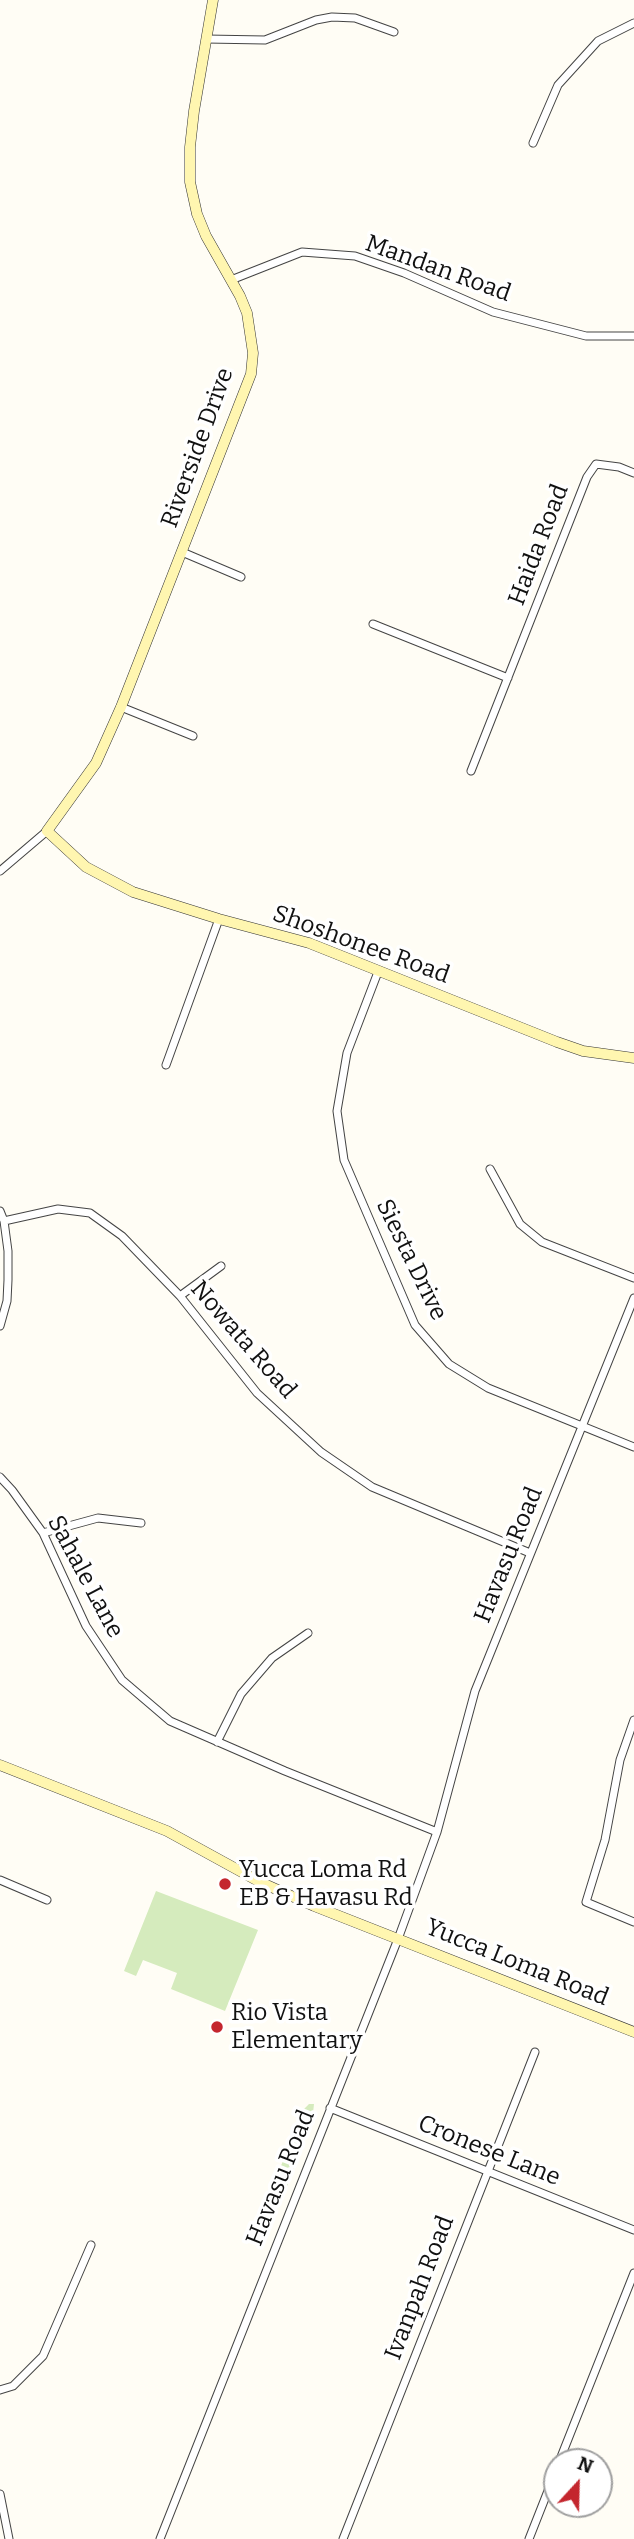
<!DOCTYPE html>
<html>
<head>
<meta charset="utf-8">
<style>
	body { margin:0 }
	#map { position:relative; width:634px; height:2539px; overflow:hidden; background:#fffdf5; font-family:Bitter,serif }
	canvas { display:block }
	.north { position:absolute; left:543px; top:2448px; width:70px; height:70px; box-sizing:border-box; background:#fff; border:2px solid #a0a0a0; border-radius:50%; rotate:22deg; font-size:19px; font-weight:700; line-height:28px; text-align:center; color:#111 }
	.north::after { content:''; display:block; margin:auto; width:24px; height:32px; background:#c4262e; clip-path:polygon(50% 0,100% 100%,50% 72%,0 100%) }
</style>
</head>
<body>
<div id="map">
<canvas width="634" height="2539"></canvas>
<div class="north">N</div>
</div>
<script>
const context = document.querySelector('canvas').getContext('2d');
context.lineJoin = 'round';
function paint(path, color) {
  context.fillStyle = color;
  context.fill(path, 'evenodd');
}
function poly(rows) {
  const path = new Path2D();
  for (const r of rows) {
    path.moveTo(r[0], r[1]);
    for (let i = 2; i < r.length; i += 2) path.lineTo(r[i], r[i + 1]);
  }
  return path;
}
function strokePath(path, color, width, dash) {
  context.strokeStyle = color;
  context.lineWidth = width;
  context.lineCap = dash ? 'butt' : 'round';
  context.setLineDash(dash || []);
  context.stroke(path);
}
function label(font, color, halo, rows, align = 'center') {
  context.font = font + ' Bitter,serif';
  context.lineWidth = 7;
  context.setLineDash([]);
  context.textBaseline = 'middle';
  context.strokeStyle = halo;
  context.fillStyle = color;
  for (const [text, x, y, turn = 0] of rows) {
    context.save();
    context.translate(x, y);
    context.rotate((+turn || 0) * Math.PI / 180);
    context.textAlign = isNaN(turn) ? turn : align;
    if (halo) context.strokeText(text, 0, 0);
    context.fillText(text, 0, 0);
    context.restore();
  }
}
paint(poly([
	[156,1891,258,1930,225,2011,171,1989,177,1973,143,1960,136,1976,124,1971],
	[309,2104,314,2104,312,2122,286,2189,277,2197,273,2194,272,2188,304,2109]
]), '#d5ebbd');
const street = poly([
	[206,39,265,40,316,20,332,17,355,18,394,32],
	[533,143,558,85,598,41,634,23],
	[231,280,302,252,355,256,404,273,493,312,586,336,634,336],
	[182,552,241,577],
	[373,624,508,678],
	[121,707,193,736],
	[471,771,587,477,596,464,619,467,634,473],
	[0,871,47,831],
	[378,972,347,1053,337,1111,344,1160,415,1325,449,1364,488,1388,634,1447],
	[166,1065,219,919],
	[490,1169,520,1224,542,1242,634,1278],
	[0,1211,4,1221,8,1251,8,1280,7,1301,0,1326],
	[4,1221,58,1209,90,1213,122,1236,180,1296,257,1393,321,1452,372,1487,530,1553],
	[180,1296,221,1266],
	[0,1477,12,1490,43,1533,86,1626,122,1680,170,1721,285,1771,437,1832],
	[43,1533,98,1518,141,1523],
	[634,1720,620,1760,605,1840,586,1902,634,1922],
	[217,1742,241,1694,272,1658,308,1633],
	[0,1880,47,1900],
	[330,2108,634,2230],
	[0,2390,13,2386,43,2356,91,2245],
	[559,2462,634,2273],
	[0,2494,9,2539],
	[160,2539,398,1939,437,1832,475,1691,634,1298],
	[343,2539,535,2052],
	[529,2539,557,2468]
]);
const secondary = poly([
	[213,0,194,111,190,147,190,182,197,214,206,236,240,296,247,313,253,353,251,374,121,707,96,763,47,831,86,867,133,892,219,919,309,943,557,1042,583,1051,634,1058],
	[0,1765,167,1831,260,1882,314,1906,634,2032]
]);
strokePath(street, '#444', 9);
strokePath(secondary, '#333', 11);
strokePath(street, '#fff', 7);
strokePath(secondary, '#fff6b0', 10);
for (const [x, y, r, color] of [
	[225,1884,7,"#c4262e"],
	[217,2027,7,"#c4262e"]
]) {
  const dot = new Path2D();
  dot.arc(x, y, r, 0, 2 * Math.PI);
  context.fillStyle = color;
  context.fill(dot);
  strokePath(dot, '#fff', 2.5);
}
label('24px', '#111', '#fff', [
	["Mandan Road",438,269,20],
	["Riverside Drive",198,448,-70],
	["Haida Road",539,545,-69],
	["Shoshonee Road",361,945,20],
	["Siesta Drive",411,1260,64],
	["Nowata Road",243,1340,49],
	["Havasu Road",509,1555,-68],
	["Sahale Lane",85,1577,62],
	["Yucca Loma Road",517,1963,22],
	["Cronese Lane",489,2151,22],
	["Havasu Road",281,2178,-68],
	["Ivanpah Road",420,2288,-69]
]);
label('24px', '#111', '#fff', [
	["Yucca Loma Rd",239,1870],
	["EB & Havasu Rd",239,1898],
	["Rio Vista",231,2013],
	["Elementary",231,2041]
], 'left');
</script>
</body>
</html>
